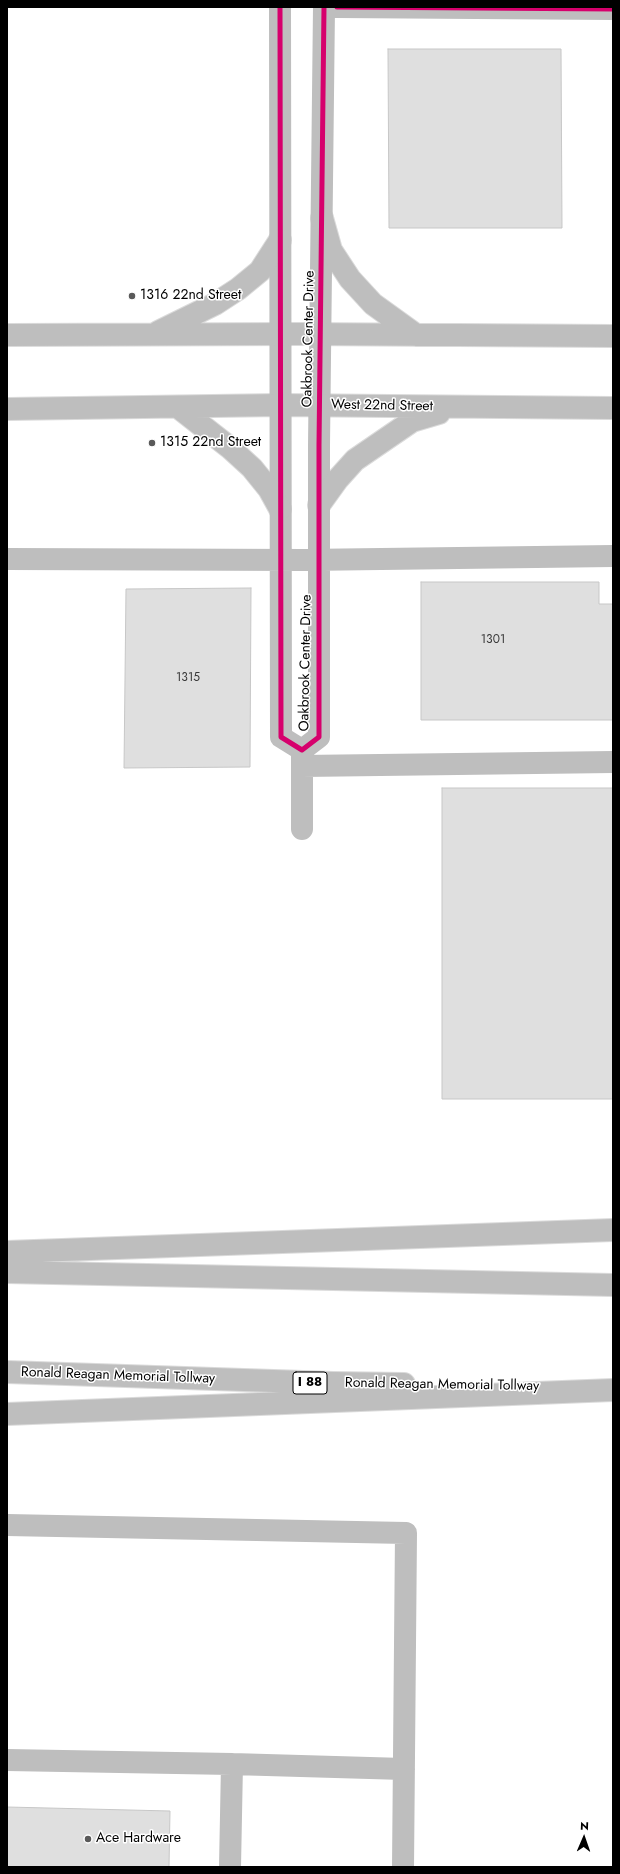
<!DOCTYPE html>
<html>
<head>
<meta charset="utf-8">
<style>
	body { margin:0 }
	#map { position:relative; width:620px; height:1874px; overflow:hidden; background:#fff; font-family:Jost,sans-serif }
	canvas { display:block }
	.frame { position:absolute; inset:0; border:8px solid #000; pointer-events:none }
	.north { position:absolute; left:564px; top:1818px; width:40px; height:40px; -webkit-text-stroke:3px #fff; paint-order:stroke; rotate:2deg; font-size:11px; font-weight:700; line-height:16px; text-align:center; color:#000 }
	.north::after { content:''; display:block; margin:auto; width:14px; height:18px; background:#000; clip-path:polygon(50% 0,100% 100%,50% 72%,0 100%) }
</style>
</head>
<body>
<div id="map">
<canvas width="620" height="1874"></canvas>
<div class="frame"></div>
<div class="north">N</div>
</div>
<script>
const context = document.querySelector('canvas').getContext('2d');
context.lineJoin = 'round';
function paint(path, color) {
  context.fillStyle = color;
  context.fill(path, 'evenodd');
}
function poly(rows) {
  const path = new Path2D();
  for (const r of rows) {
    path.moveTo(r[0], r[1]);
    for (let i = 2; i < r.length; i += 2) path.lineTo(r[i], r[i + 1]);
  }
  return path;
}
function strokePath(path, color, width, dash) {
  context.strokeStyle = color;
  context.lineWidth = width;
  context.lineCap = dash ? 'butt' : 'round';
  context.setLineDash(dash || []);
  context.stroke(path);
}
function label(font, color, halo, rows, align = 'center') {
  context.font = font + ' Jost,sans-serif';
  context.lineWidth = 3;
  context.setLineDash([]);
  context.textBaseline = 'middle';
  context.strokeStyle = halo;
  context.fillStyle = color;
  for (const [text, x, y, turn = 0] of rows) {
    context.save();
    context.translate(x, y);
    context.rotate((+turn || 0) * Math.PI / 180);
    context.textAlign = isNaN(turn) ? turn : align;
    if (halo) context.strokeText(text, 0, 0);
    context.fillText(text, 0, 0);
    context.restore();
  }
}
const building = poly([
	[388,49,561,49,562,228,389,228,388,49],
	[421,582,599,582,599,604,613,604,613,720,421,720,421,582],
	[251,588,250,767,124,768,126,589,251,588],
	[442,788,613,788,613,1099,442,1099,442,788],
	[7,1807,170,1811,169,1867,7,1867,7,1807]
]);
paint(building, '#dfdfdf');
strokePath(building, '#c7c7c7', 1);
const major = poly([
	[322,218,331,250,350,279,373,304,416,335],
	[158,332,215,304,238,289,260,271,280,240],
	[7,335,300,334,613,336],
	[178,407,229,447,252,468,269,489,280,509],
	[7,409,280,405,613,408],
	[319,505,337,480,355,460,412,421,439,413]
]);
const highway = poly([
	[7,1252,613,1230],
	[7,1272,613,1285],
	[7,1372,333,1383,404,1384],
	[7,1414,613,1390]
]);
strokePath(major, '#dbdbdb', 24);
strokePath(highway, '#dbdbdb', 24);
strokePath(poly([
	[280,7,281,737,302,750],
	[337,7,613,9],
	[7,559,304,560,613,556],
	[302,750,319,737,319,445,324,7],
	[302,766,613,762],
	[302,829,302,751],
	[7,1525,406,1533,403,1867],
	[7,1760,232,1764,404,1769],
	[230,1867,232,1764]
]), '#bebebe', 22);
strokePath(major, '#bebebe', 22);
strokePath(highway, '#bebebe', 22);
strokePath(poly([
	[280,7,281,737,302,750,319,737,319,445,324,7],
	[337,7,613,9]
]), '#d6006c', 5);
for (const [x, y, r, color] of [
	[132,296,4,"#595959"],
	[152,443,4,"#595959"],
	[88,1839,4,"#595959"]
]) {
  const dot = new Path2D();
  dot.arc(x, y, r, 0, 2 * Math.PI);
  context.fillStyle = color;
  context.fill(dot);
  strokePath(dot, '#fff', 1.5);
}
label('12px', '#383838', null, [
	["1301",493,640],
	["1315",188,678]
]);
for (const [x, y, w] of [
	[310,1383,34]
]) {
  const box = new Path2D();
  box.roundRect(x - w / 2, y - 11, w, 22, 3);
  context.fillStyle = '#fff';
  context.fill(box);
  strokePath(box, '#000', 1);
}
label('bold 13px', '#000', null, [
	["I 88",310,1383]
]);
label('14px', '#000', '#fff', [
	["1316 22nd Street",140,296],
	["1315 22nd Street",160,443],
	["Ace Hardware",96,1839]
], 'left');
label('14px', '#000', '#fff', [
	["Oakbrook Center Drive",309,339,-89],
	["West 22nd Street",382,406,1],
	["Oakbrook Center Drive",306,663,-89],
	["Ronald Reagan Memorial Tollway",118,1376,2],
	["Ronald Reagan Memorial Tollway",442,1385,1]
]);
</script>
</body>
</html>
